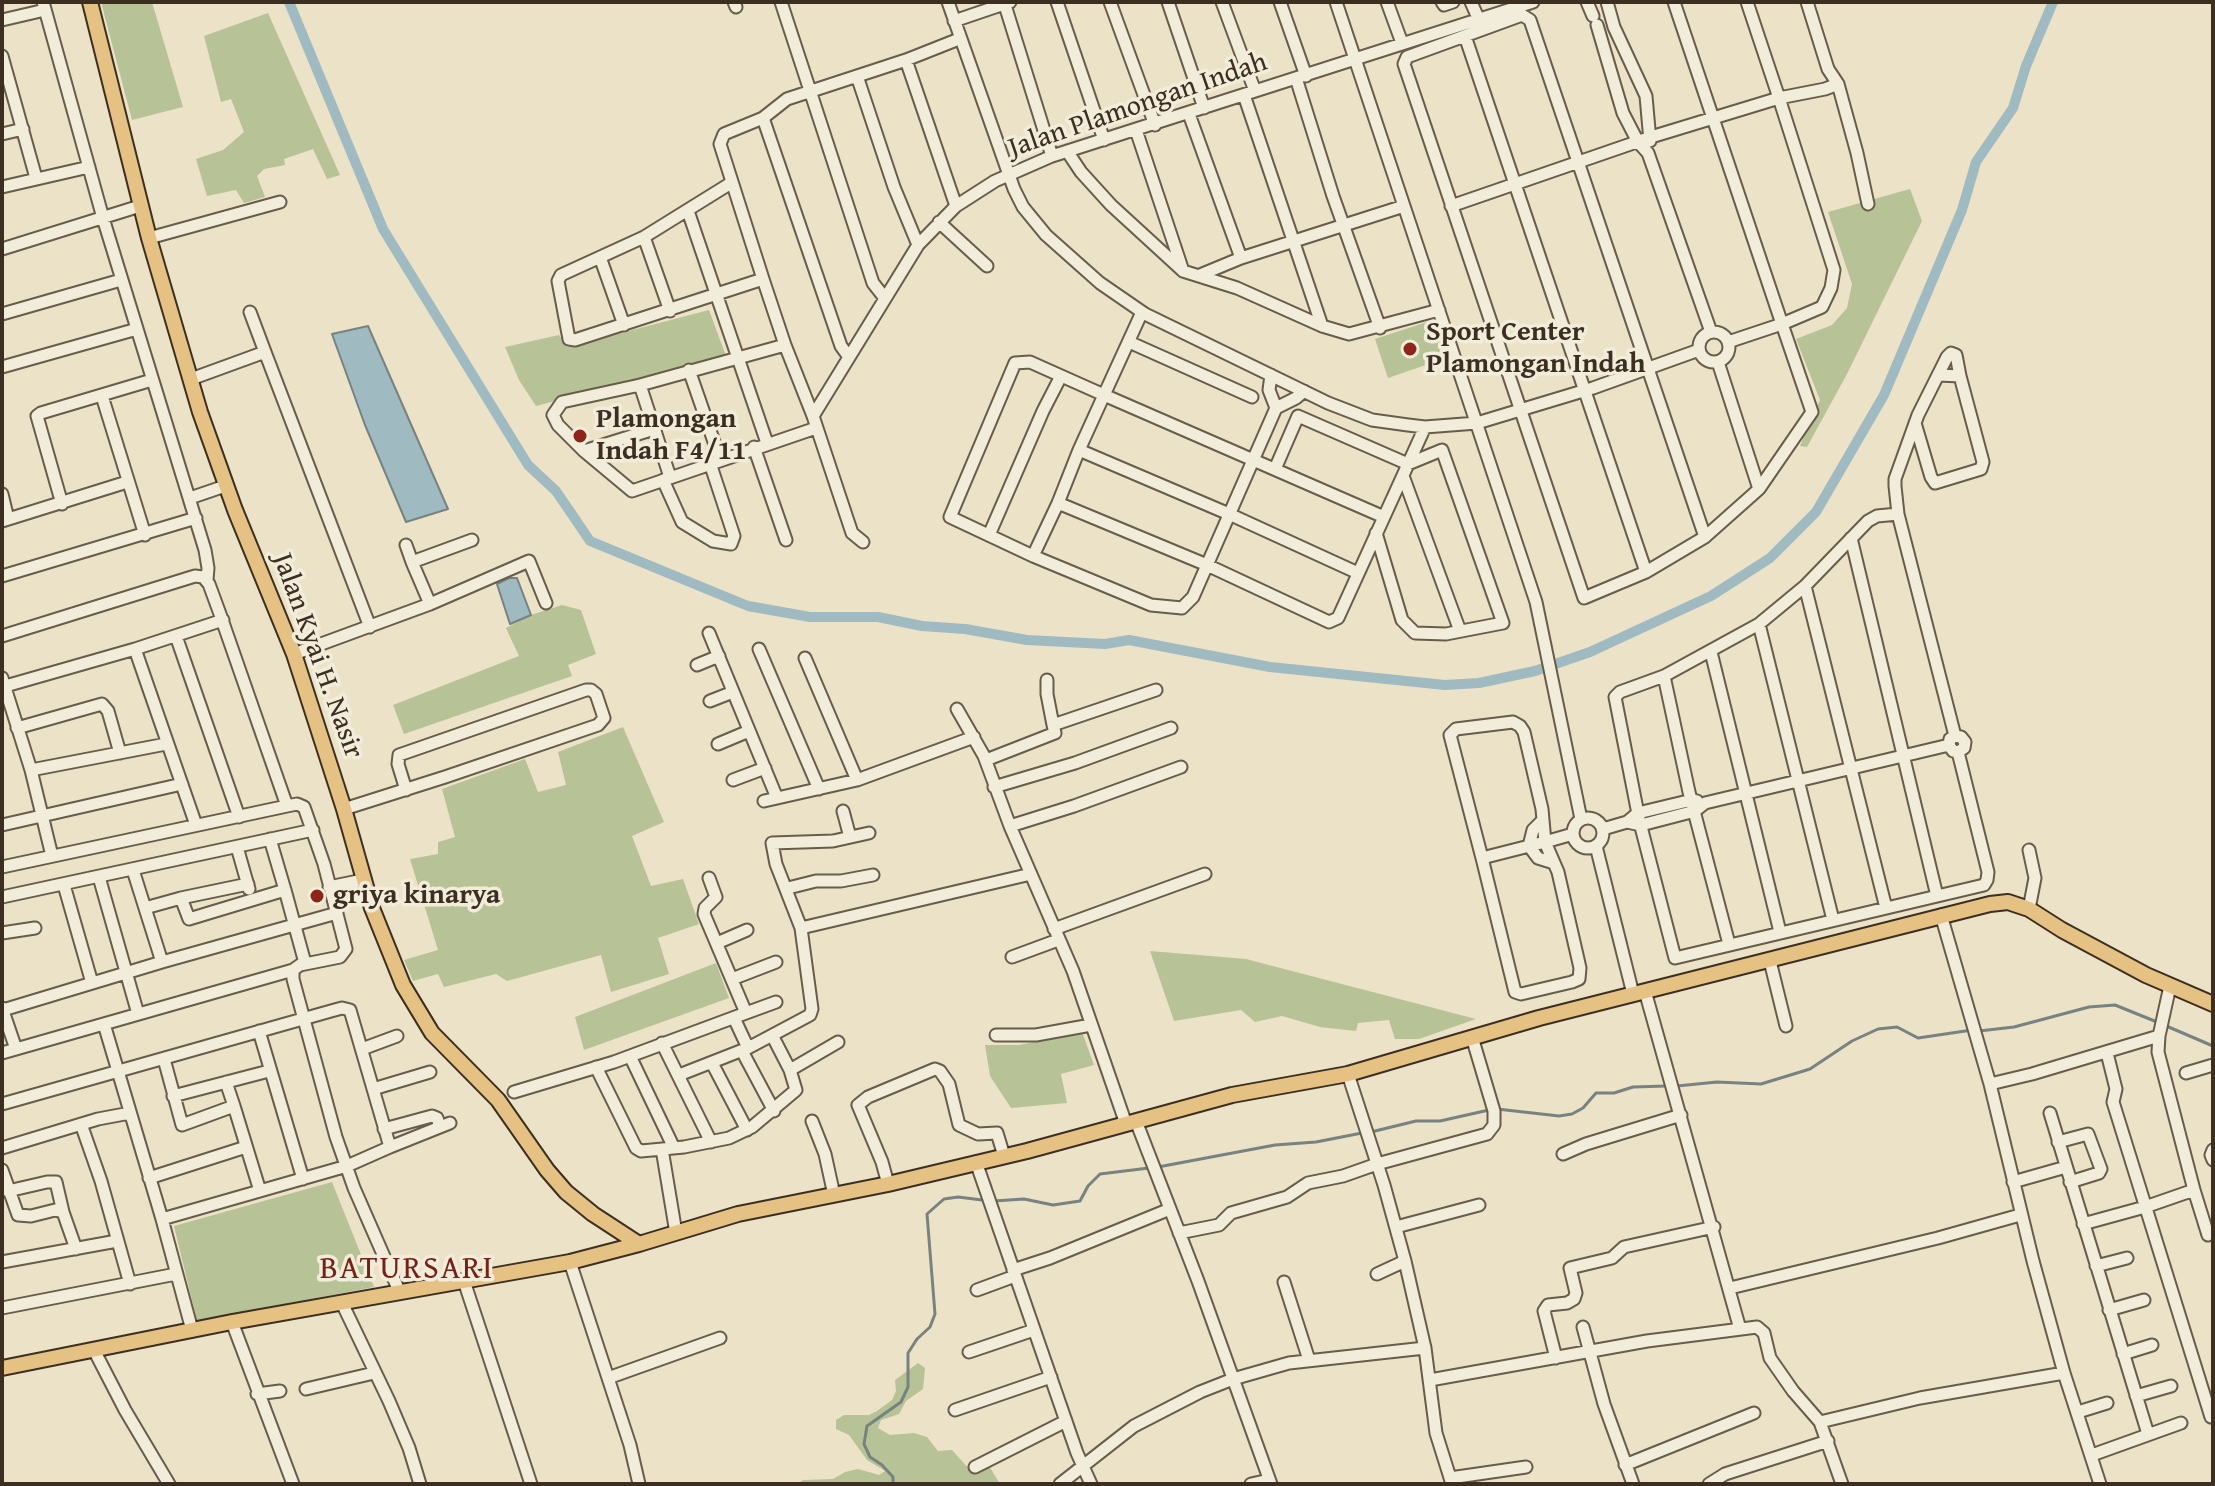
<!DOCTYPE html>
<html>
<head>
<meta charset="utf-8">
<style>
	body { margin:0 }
	#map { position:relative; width:2215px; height:1486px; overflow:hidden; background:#ebe2c7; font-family:"Gentium Book Plus",serif }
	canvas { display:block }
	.frame { position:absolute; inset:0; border:4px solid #3c2f21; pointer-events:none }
</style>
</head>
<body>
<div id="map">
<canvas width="2215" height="1486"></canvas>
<div class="frame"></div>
</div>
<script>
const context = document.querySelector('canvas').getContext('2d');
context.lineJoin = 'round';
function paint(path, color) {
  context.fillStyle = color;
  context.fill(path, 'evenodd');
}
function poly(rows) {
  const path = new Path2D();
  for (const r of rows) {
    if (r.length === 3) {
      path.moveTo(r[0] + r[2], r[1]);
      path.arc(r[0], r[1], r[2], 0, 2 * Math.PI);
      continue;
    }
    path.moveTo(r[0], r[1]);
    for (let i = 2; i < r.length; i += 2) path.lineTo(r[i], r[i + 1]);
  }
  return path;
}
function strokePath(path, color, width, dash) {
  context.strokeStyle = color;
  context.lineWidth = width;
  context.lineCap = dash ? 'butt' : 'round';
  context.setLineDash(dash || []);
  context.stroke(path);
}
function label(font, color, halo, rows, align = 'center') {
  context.font = font + ' "Gentium Book Plus",serif';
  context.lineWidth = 7;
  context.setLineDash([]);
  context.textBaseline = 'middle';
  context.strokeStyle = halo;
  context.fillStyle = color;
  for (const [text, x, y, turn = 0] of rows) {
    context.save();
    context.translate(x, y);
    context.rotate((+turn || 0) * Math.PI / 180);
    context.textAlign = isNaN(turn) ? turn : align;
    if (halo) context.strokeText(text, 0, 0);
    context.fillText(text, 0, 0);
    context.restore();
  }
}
paint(poly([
	[101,2,152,2,183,107,132,120],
	[268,13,340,175,327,179,313,149,284,159,285,165,264,169,257,176,265,197,244,203,236,190,207,196,196,159,223,150,244,132,231,99,221,102,204,36],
	[1910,189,1922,221,1847,374,1807,447,1800,446,1820,400,1796,339,1832,325,1847,308,1852,284,1828,212],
	[709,310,726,356,536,406,519,380,505,347,559,335,567,347],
	[1433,320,1446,358,1388,378,1375,339],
	[562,605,581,610,596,654,568,665,572,676,404,734,393,705,519,656,506,628,531,615],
	[623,727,664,822,632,836,651,886,683,879,699,924,658,938,669,974,611,992,601,955,507,981,496,974,444,987,438,974,413,981,404,960,438,950,410,859,438,854,438,842,455,837,442,789,525,759,538,792,566,785,558,752],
	[1150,951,1246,959,1476,1019,1419,1039,1395,1039,1389,1020,1358,1023,1356,1031,1320,1027,1282,1016,1255,1022,1241,1010,1174,1021],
	[716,963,729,998,584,1050,575,1017],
	[1082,1032,1094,1065,1061,1074,1067,1103,1011,1108,990,1076,985,1045,1019,1045],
	[332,1182,374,1287,197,1321,174,1226],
	[918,1363,925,1368,923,1389,906,1401,899,1414,881,1420,878,1428,890,1435,914,1433,927,1437,938,1451,952,1450,971,1471,989,1466,1000,1484,797,1484,803,1480,833,1479,845,1472,858,1469,879,1475,885,1471,867,1460,849,1435,836,1429,836,1420,844,1415,869,1415,877,1411,892,1400,896,1391,895,1380]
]), '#b7c396');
const water = poly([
	[368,326,448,509,406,522,365,425,332,334,368,326],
	[509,578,517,578,531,615,510,624,497,584,509,578]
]);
paint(water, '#9fbac1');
strokePath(water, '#778281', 2);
strokePath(poly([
	[2164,1025,2213,1046],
	[1979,1031,2014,1027,2089,1007,2115,1005,2157,1022],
	[1677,1086,1717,1082,1761,1084,1810,1069,1852,1041,1878,1029,1897,1027,1918,1038,1972,1030],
	[1497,1109,1559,1116,1572,1114,1583,1108,1596,1093,1614,1093,1633,1087,1667,1086],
	[1371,1132,1416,1121,1440,1121,1489,1110],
	[1158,1167,1275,1145,1316,1142,1362,1133],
	[994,1201,1024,1199,1053,1205,1080,1201,1088,1186,1100,1174,1149,1168],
	[893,1484,893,1477,882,1465,870,1457,864,1444,867,1426,901,1402,908,1387,908,1353,917,1339,930,1327,935,1314,927,1214,944,1199,958,1197,982,1200]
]), '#778281', 3);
strokePath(poly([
	[289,2,383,229,528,465,556,491,590,541,748,606,810,617,878,617,922,626,965,629,1027,640,1105,644,1129,640,1270,667,1445,685,1479,683,1535,671,1590,652,1711,596,1770,558,1816,512,1884,395,1962,210,1976,162,2013,108,2026,66,2053,2]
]), '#9fbac1', 10);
const minor = poly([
	[43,2,103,218,205,550,208,568,207,580],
	[734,2,736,7],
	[781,2,873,283,884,297],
	[948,2,1014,189,1023,207,1046,235,1100,283,1145,314,1328,403,1372,420,1408,425,1425,427,1477,423,1593,388,1699,350],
	[1004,2,1052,156],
	[1057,2,1104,140],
	[1110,2,1155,125],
	[1168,2,1204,108],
	[1222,2,1255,91],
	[1280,2,1306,76],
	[1336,2,1536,602,1581,819],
	[1387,2,1402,43],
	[1442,2,1444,5,1453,2],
	[1471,2,1479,20],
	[1587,2,1593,16],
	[1607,2,1614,27,1646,96,1650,141],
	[1674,2,1782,324,1728,342],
	[2,20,45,10],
	[954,21,1010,2],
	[1597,25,1623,113,1638,142,1648,153,1711,332],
	[1465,36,1646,572],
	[2,56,36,178],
	[906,60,956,206],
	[857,76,894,187,918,245],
	[1296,78,1333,196,1380,328],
	[1838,84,1857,153,1868,204],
	[1244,95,1322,326],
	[1189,114,1241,258],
	[763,118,841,346,849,357],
	[1136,130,1183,271],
	[2,134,23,129],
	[1067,151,1081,172,1111,205,1183,271,1237,288,1322,326,1349,334,1439,310],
	[731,183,644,237,561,275,558,281,569,339,575,340,763,279,720,144,724,134,763,118,787,99,906,60,959,39],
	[2,187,89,167],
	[1451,206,1651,137,1779,98,1747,2],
	[688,211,738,358,785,345],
	[939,222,987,266],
	[644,237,670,311],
	[149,238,280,202],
	[2,249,140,206],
	[600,257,624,325],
	[1200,275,1241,258,1404,206],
	[763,279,785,345,813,416],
	[250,312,265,352],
	[1142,312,1104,395,1030,362,1015,363,950,517,1033,556,1151,605,1182,608,1193,597,1276,408,1269,390,1271,375],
	[2,314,121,280],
	[1714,347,15],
	[1129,342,1252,397],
	[2,367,137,329],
	[689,370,720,459],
	[1939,375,1960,376,1956,355,1951,353,1947,357,1918,415,1895,479,1895,486,1898,514,1955,736],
	[191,379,265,352,370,627],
	[640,385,670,477],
	[102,396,145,535],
	[1276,408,1296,398,1304,391],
	[1915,423,1931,477,1935,483,1981,469,1983,462,1960,376],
	[767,443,738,358,640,385,562,402,553,415,558,425,584,451,632,491,816,428],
	[754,447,786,540],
	[1079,450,1058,503,1207,565,1329,622,1338,618,1425,427],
	[584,451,654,429],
	[1275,469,1298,416,1408,464,1442,450,1503,623,1446,634,1415,633,1402,620,1376,533],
	[1403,476,1460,631],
	[663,480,682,522,713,541,731,544,734,536,710,463],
	[1759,489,1812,412,1782,324,1822,307,1831,288,1834,270,1779,98,1825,89,1838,84,1828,69,1807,2],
	[2,494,8,519],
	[190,498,225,486],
	[62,504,37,416,41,413,152,380],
	[1898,514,1877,516,1868,521,1805,586,1759,624,1664,676,1620,692,1615,697,1639,819,1675,958,1984,885,1987,880,1988,872,1958,752],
	[2,521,127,482],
	[989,535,1043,411,1061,376],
	[1705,537,1530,20,1522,15,1407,57,1404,64,1584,598,1646,572,1705,537,1759,489,1718,362],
	[1851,538,1937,896],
	[863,542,852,533,813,416,918,245,956,206,995,181,1052,156,1533,2],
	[406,545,412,562],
	[1033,556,1058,503],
	[1358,573,1229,514,1079,450,1104,395,1384,517],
	[2,576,196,518],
	[1805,586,1886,908],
	[430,604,412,562,472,540],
	[1759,624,1833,920],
	[709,633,777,798],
	[2,636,195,576,203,577,209,584,220,614,287,806],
	[176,636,239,817],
	[135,649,223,620],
	[759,649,819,789],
	[1711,652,1780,932],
	[294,654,430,604,529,561,546,603],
	[805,658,857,780],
	[697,665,719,656],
	[1664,676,1689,792,1729,944],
	[2,678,31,770,52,856],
	[1047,680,1047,694,1053,725],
	[2,687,135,649,196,825],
	[710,701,733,692],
	[957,709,984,756,1010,826,1073,971,1126,1124],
	[17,728,102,704,108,711,120,753],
	[718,744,749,731],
	[986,760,1055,733,1053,725,1156,690],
	[31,770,166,744],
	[733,780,765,768],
	[994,787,1075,763,1171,728],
	[764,801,857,780,974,737],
	[344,809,445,777,598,725,604,718,596,694,591,690,586,690,399,755,398,764,406,790],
	[843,811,850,837],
	[1588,833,15],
	[1543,820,1533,830,1529,846,1538,858,1554,863],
	[1627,822,1641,825,1695,811,1705,803,1949,745,1950,739,1955,736,1961,737,1965,742,1964,748,1958,752,1953,751,1949,745],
	[2,825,182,784],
	[1010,826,1074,806,1181,767],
	[1603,829,1627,822,1638,813,1692,800,1697,801],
	[270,839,285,890],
	[1596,846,1633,994],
	[237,847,249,889],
	[1482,858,1450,735,1456,729,1513,722,1520,726,1524,732,1542,809,1545,842,1558,872,1580,968,1579,979,1572,982,1521,994,1515,992,1482,858,1545,842,1573,834],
	[2,867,287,806,297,804,304,807,324,864,346,949,340,957,300,965,293,970,293,979,336,1137,354,1188,400,1293],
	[133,870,162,962,337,913],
	[99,877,138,1014],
	[64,885,92,983],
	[329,887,363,880],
	[788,888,816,881,841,881,873,875],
	[2,897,313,830],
	[181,898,248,884],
	[145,908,181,898,189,919,285,890,305,963],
	[2029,909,2035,878,2029,850],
	[1941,915,1990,1084,2033,1261,2064,1373,2100,1484],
	[801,928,776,864,772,843,833,841,869,833],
	[1054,929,1205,874],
	[2,933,35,928],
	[717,943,747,930],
	[1012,957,1058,940],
	[1770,961,1786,1026],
	[732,979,776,962],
	[2170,986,2159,1036,2158,1052,2194,1190],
	[1645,991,1740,1329],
	[2,1008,16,1049],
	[3,1010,162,962],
	[746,1013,776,1002],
	[734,1018,748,1048],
	[104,1024,162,1219,192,1330],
	[259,1031,303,1179],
	[996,1035,1036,1035,1091,1025],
	[773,1037,790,1070],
	[662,1043,711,1142],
	[362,1049,397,1036],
	[742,1051,774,1111],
	[2,1053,293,970],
	[2107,1053,2116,1089,2113,1102,2211,1417],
	[630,1056,674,1148],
	[164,1059,182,1125,234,1106,260,1191],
	[712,1063,747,1130],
	[596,1067,636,1148,641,1151,684,1147,729,1138,752,1127,796,1090,790,1070,838,1042],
	[2186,1073,2213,1065],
	[1348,1074,1384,1185,1405,1261,1425,1348,1436,1433,1452,1484],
	[679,1075,748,1048,810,1015,812,1009,801,928,1031,874],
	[226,1082,234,1106],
	[1990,1084,2032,1074,2159,1036],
	[373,1089,430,1072],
	[514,1092,614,1062,746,1013,704,914,705,908,716,897,709,878],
	[173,1096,269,1071],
	[2,1104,331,1011,342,1008,350,1010,390,1147,347,1166,162,1219],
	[2050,1113,2148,1434],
	[812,1121,825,1154,834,1195],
	[1136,1121,1198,1281,1271,1484],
	[81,1124,101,1181,130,1284],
	[384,1129,432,1116,437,1118,440,1127],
	[2058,1142,2088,1134,2101,1169,2099,1173,2070,1182],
	[390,1147,450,1123],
	[2,1148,98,1119,130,1113],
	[662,1149,676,1233],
	[2213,1150,2211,1155,2213,1160],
	[1563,1154,1586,1144,1681,1115],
	[976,1162,1077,1453,1091,1484],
	[2,1170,18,1215,31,1216,55,1210,63,1212],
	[149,1178,246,1147],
	[2013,1182,2066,1167],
	[888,1184,882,1162,858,1105,868,1097,935,1069,940,1071,949,1084,959,1125,978,1134,997,1133,1004,1156],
	[8,1191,47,1182,56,1182,63,1212,76,1249],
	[2083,1224,2145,1207,2194,1190,2208,1235],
	[1396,1227,1479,1205],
	[1179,1233,1219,1225,1231,1213,1287,1197,1308,1183,1343,1176,1377,1164,1487,1134,1494,1125,1494,1111,1472,1037],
	[2,1262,117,1241],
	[570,1262,630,1445,639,1484],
	[2096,1266,2127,1258],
	[1013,1270,1050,1258,1170,1209],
	[1377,1274,1405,1261],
	[464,1281,531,1484],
	[1284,1282,1309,1360],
	[1730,1288,1938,1238,2020,1215],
	[977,1290,1015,1276],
	[342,1303,389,1401,409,1448,420,1484],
	[2,1308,176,1274],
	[2109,1310,2144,1300],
	[232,1322,293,1484],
	[1583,1327,1604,1404,1633,1484],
	[94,1350,125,1410,169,1484],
	[969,1352,1034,1330],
	[2123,1354,2152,1345],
	[1556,1358,1544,1311,1548,1305,1567,1303,1574,1299,1576,1293,1570,1268,1612,1258,1624,1247,1714,1227],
	[608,1378,720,1338],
	[1430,1380,1647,1341,1757,1327,1764,1333,1770,1358,1793,1391,1820,1422,1842,1484],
	[306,1389,374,1373],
	[257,1394,280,1391],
	[2136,1396,2171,1386],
	[955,1410,1051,1377],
	[2078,1412,2107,1403],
	[1820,1422,1920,1398,2064,1373],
	[2092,1455,2181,1423],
	[1625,1465,1754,1413],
	[975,1467,1066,1421],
	[1450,1478,1526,1467],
	[1060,1484,1134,1426,1200,1392,1233,1379,1289,1363,1425,1348],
	[1251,1484,1269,1480],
	[1709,1484,1725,1474,1828,1441]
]);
const major = poly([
	[90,2,149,238,200,412,235,510,294,654,344,809,372,908,403,985,432,1033,498,1100,547,1170,566,1192,593,1214,639,1244],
	[2,1368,232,1322,570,1262,639,1244,738,1214,888,1184,1027,1151,1232,1095,1348,1074,1539,1018,1990,904,2008,902,2029,909,2062,930,2146,975,2213,1004]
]);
strokePath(minor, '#685c4a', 15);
strokePath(major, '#3c2f21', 18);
strokePath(minor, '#f2ecdb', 11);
strokePath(major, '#e6c184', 14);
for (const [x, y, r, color] of [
	[1410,349,8,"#8f2418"],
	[580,436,8,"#8f2418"],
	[317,896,8,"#8f2418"]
]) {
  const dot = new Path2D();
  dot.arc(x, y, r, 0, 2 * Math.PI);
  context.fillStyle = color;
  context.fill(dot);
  strokePath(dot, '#f2ecdb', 3);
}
label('28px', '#3c2f21', '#f2ecdb', [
	["Jalan Plamongan Indah",1138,106,-19],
	["Jalan Kyai H. Nasir",317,656,70]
]);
label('bold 28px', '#3c2f21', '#f2ecdb', [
	["Sport Center",1426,333],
	["Plamongan Indah",1426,365],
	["Plamongan",596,420],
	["Indah F4/11",596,452],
	["griya kinarya",333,896]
], 'left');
context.letterSpacing = '2px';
label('32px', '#7a1f14', '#f2ecdb', [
	["BATURSARI",407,1270]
]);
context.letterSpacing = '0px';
</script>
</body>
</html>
